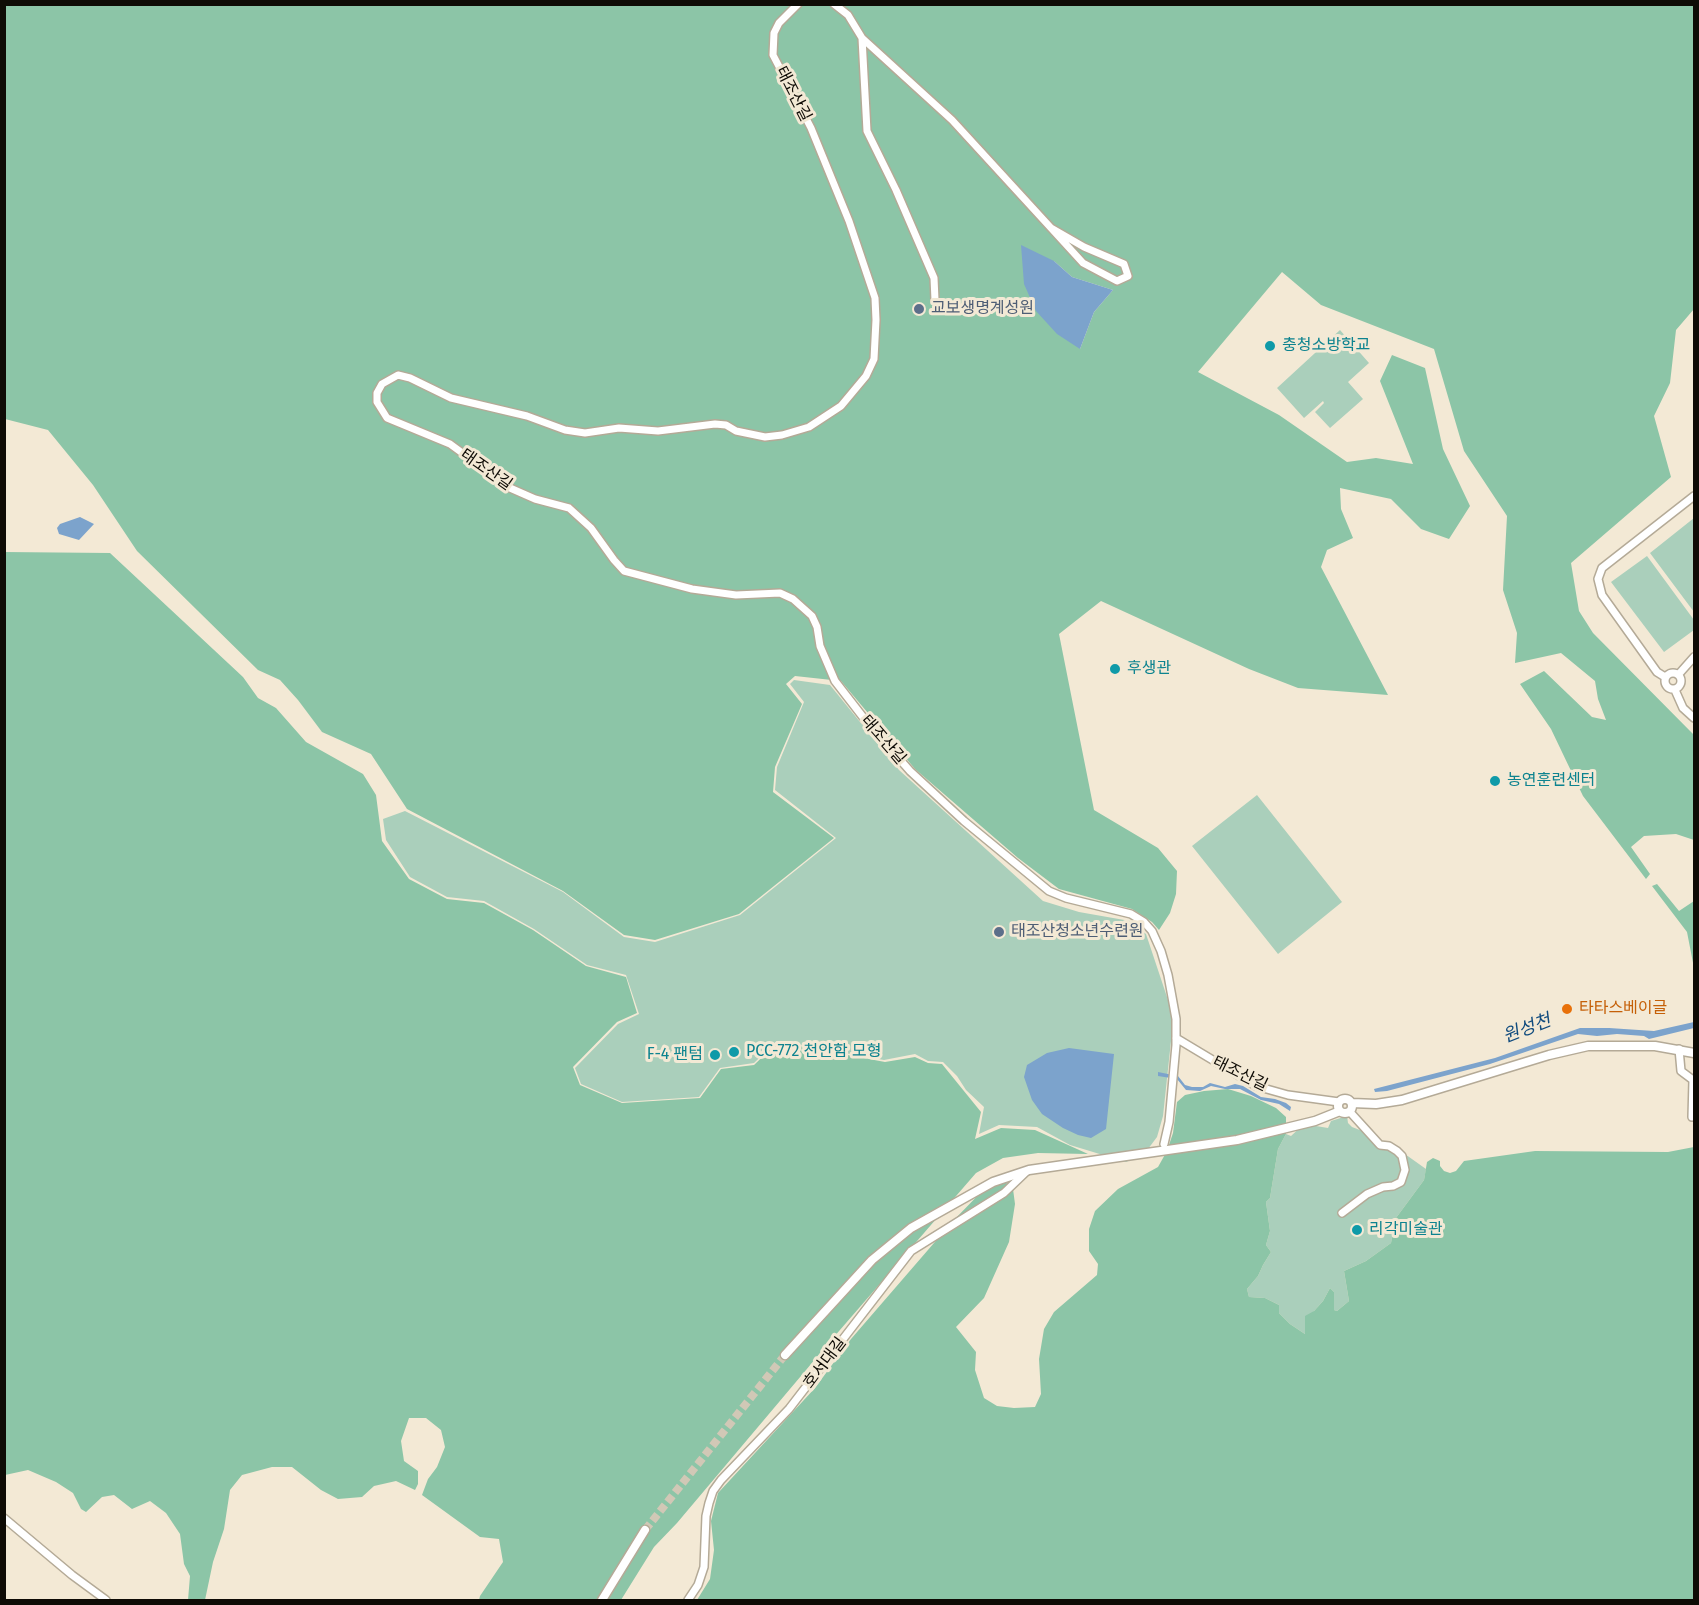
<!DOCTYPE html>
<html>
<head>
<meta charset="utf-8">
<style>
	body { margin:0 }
	#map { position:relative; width:1699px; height:1605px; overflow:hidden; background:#f3e9d5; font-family:"Fira Sans",sans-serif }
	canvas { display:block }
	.frame { position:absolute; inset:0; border:6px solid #0e0b05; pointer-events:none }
</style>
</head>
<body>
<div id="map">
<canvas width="1699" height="1605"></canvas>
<div class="frame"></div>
</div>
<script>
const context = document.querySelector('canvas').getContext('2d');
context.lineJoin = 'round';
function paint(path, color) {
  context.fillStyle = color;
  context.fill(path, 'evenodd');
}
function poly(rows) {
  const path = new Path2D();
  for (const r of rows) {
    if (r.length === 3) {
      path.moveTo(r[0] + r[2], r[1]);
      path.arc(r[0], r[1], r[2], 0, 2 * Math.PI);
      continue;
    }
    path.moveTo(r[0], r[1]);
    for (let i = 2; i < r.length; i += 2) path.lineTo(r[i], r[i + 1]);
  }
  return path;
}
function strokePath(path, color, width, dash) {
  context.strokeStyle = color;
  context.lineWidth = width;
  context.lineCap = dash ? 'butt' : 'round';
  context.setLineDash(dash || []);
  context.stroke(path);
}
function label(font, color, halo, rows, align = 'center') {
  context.font = font + ' "Fira Sans","Noto Sans KR",sans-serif';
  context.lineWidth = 6;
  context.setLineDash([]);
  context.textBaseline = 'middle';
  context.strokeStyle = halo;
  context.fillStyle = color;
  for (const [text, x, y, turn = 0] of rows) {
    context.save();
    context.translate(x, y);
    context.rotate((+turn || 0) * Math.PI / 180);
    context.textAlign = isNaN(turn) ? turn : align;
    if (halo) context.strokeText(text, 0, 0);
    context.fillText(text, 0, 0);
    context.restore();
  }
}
paint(poly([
	[1340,330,1369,363,1348,382,1363,399,1330,428,1315,412,1324,403,1323,401,1304,418,1277,388],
	[1694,518,1694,612,1650,553],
	[1647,556,1694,620,1694,630,1664,652,1611,582],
	[794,680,830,685,899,770,1043,901,1079,912,1130,921,1146,934,1171,1009,1171,1041,1163,1116,1157,1137,1145,1153,1126,1162,1070,1145,1037,1127,999,1125,979,1134,984,1107,966,1090,957,1076,943,1062,928,1061,915,1054,884,1060,777,1041,754,1063,720,1068,699,1097,622,1102,581,1084,575,1068,618,1024,639,1014,626,975,587,965,534,929,484,901,447,897,410,877,386,840,383,819,405,811,563,892,624,937,655,942,740,915,836,838,775,790,777,767,804,702,790,684],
	[1257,795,1342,902,1278,954,1192,846],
	[1347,1116,1348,1123,1352,1127,1365,1132,1374,1144,1395,1147,1426,1169,1424,1180,1393,1222,1394,1226,1391,1243,1366,1261,1344,1271,1349,1301,1337,1311,1334,1310,1334,1292,1330,1288,1323,1301,1314,1311,1305,1334,1290,1324,1279,1313,1279,1305,1265,1298,1249,1297,1247,1289,1258,1276,1263,1265,1271,1252,1266,1245,1270,1231,1266,1202,1270,1198,1278,1149,1286,1134,1291,1136,1304,1124,1328,1128,1331,1121]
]), '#aacfbb');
paint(poly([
	[5,5,1694,5,1694,309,1676,330,1670,383,1654,416,1671,477,1571,563,1579,611,1593,633,1694,735,1694,840,1676,834,1644,836,1631,847,1650,874,1646,879,1583,796,1551,729,1520,684,1544,671,1592,717,1606,720,1598,699,1595,681,1561,653,1515,663,1517,633,1503,590,1507,516,1464,451,1434,349,1321,305,1282,272,1198,372,1279,415,1347,462,1376,458,1413,464,1380,381,1392,355,1425,368,1443,449,1470,506,1449,539,1421,529,1391,499,1340,488,1341,509,1353,538,1327,550,1321,567,1388,695,1298,688,1249,669,1101,601,1059,634,1094,810,1158,848,1177,871,1176,894,1170,913,1159,930,1152,922,1132,909,1059,889,1018,858,915,769,841,681,795,676,786,684,802,704,775,767,773,792,834,838,739,914,655,940,624,935,563,891,407,809,371,754,322,732,298,700,280,680,258,670,137,551,93,485,48,430,5,419],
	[1054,261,1072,277,1113,290,1094,312,1080,349],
	[4,552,110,553,243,677,258,698,276,708,306,742,363,774,376,795,382,841,409,879,447,899,484,903,533,930,586,966,626,977,637,1013,617,1022,573,1067,580,1085,622,1103,700,1098,721,1069,754,1065,778,1042,885,1062,915,1057,928,1063,942,1064,981,1112,975,1139,1001,1128,1035,1130,1088,1154,1038,1153,1003,1158,976,1173,833,1338,677,1523,654,1547,621,1600,479,1600,480,1596,503,1562,499,1539,480,1537,422,1495,428,1479,437,1467,445,1447,441,1430,426,1418,409,1418,401,1441,404,1461,418,1471,418,1484,415,1490,396,1481,374,1486,362,1497,338,1499,321,1490,292,1467,272,1467,242,1475,230,1490,224,1529,213,1562,205,1600,188,1600,190,1576,184,1564,180,1534,166,1513,150,1501,132,1509,114,1495,102,1497,86,1512,81,1509,73,1493,56,1482,28,1470,5,1475],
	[1657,884,1679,911,1694,901,1694,968,1687,932,1652,886],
	[1228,1089,1251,1096,1276,1108,1286,1117,1286,1134,1278,1149,1270,1198,1266,1202,1270,1231,1266,1245,1271,1252,1263,1265,1258,1276,1247,1289,1249,1297,1265,1298,1279,1305,1279,1313,1290,1324,1305,1334,1305,1316,1314,1311,1323,1301,1330,1288,1334,1292,1334,1310,1337,1311,1349,1301,1344,1271,1366,1261,1391,1243,1394,1226,1393,1222,1424,1180,1427,1162,1433,1158,1440,1161,1440,1166,1444,1171,1450,1173,1456,1171,1464,1161,1535,1151,1668,1152,1694,1147,1694,1600,697,1600,710,1579,714,1550,711,1521,718,1493,815,1388,851,1339,953,1221,987,1186,1002,1179,1013,1189,1015,1204,1009,1242,984,1298,956,1327,976,1352,975,1370,984,1398,997,1406,1014,1408,1035,1407,1041,1394,1039,1359,1044,1329,1054,1312,1097,1275,1098,1264,1089,1251,1089,1229,1095,1211,1118,1189,1158,1167,1167,1151,1173,1133,1177,1102,1185,1095,1204,1091]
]), '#8cc5a7');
paint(poly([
	[1021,245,1054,261,1072,277,1113,290,1094,312,1080,349,1057,334,1036,311,1024,284],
	[80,517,94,524,79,540,59,534,57,528,60,524],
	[1694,1022,1694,1028,1649,1039,1644,1036,1617,1034,1597,1036,1578,1034,1490,1064,1387,1091,1375,1092,1374,1089,1495,1058,1580,1028,1609,1028,1654,1031],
	[1069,1048,1114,1054,1106,1129,1091,1138,1078,1135,1063,1128,1042,1114,1032,1100,1024,1077,1027,1065,1047,1053],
	[1158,1072,1178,1076,1185,1085,1192,1087,1203,1087,1210,1083,1225,1087,1235,1084,1243,1086,1261,1097,1275,1099,1286,1103,1291,1107,1290,1111,1279,1104,1261,1100,1240,1089,1225,1089,1211,1086,1200,1091,1186,1090,1177,1079,1158,1076]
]), '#7ca3cc');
strokePath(poly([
	[645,1530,785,1355]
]), '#d1c8b6', 8, [8, 4]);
const minor = poly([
	[798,4,779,23,774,33,773,55,811,128,849,221,875,298,876,320,874,359,866,376,841,406,809,427,782,435,765,437,736,431,726,425,715,424,658,431,619,428,585,433,565,430,527,416,451,398,410,378,398,375,382,384,377,393,377,402,387,418,450,444,510,488,535,499,569,508,591,528,614,560,624,571,692,589,736,595,780,593,793,599,812,616,817,627,820,646,835,681,866,721,910,771,964,821,1049,891,1066,898,1131,914,1144,922,1152,931,1161,951,1168,975,1176,1019,1176,1045,1169,1122,1164,1144],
	[834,4,848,15,862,38,867,131,896,190,934,278,935,300],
	[862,38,952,120,1051,228,1084,247,1124,264,1128,276,1117,281,1083,263,1051,228],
	[1673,681,8],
	[1678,675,1694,657],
	[1665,677,1657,672,1602,595,1598,579,1602,568,1694,496],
	[1675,690,1683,708,1694,718],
	[1176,1038,1256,1086,1288,1095,1339,1102],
	[1679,1049,1681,1071,1693,1080,1692,1117],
	[1342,1213,1367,1194,1383,1187,1393,1186,1401,1182,1405,1170,1402,1156,1397,1151,1389,1146,1380,1145,1350,1112],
	[4,1518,72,1575,106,1600],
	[688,1600,698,1585,704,1567,706,1516,709,1503,713,1491,721,1480,789,1409,911,1251,1004,1193,1027,1171]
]);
const tertiary = poly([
	[1345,1106,7],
	[1352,1103,1376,1104,1402,1100,1549,1055,1588,1046,1655,1046,1694,1053],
	[785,1355,872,1260,911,1228,993,1182,1029,1170,1237,1140,1315,1121,1340,1111],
	[602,1600,645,1530]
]);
strokePath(minor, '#b4aa97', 10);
strokePath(tertiary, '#b4aa97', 11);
strokePath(minor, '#fff', 7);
strokePath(tertiary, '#fff', 8);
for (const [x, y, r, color] of [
	[919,309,6,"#5c6f8a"],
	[1270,346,6,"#0f9aa8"],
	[1115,669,6,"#0f9aa8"],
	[1495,781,6,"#0f9aa8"],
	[999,932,6,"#5c6f8a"],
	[1567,1009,6,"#e8710a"],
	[734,1052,6,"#0f9aa8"],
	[715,1055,6,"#0f9aa8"],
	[1357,1230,6,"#0f9aa8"]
]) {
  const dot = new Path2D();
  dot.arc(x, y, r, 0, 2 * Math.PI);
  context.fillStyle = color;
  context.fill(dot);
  strokePath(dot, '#f3e9d5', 2);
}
label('16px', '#0e0b05', '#f3e9d5', [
	["태조산길",793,94,63],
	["태조산길",486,470,35],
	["태조산길",883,740,49],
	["태조산길",1240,1074,26],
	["호서대길",825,1363,-53]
]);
label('16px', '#4e5e75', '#f3e9d5', [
	["교보생명계성원",931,309],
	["태조산청소년수련원",1011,932]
], 'left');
label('16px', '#0d838f', '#f3e9d5', [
	["충청소방학교",1282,346],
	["후생관",1127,669],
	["농연훈련센터",1507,781],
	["PCC-772 천안함 모형",746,1052],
	["F-4 팬텀",703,1055,"right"],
	["리각미술관",1369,1230]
], 'left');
label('16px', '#c56008', '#f3e9d5', [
	["타타스베이글",1579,1009]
], 'left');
label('italic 18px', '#104b7e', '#f3e9d5', [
	["원성천",1527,1029,-21]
]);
</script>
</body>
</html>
